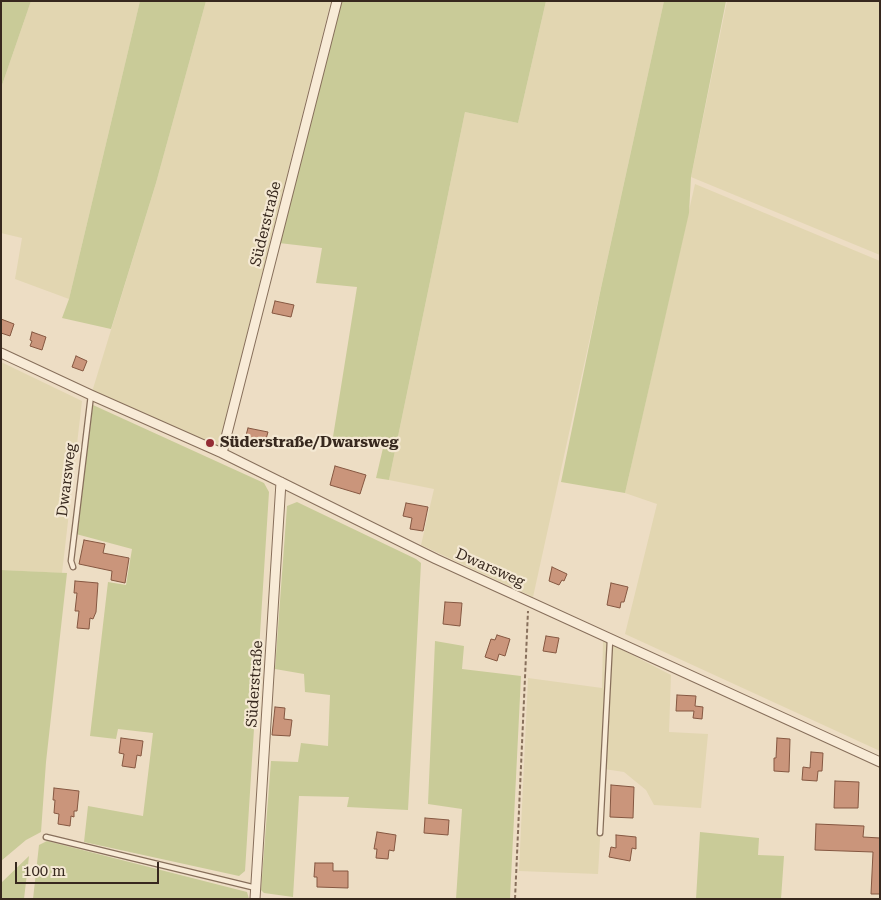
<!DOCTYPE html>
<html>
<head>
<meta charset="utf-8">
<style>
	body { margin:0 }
	#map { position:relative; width:881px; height:900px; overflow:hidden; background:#edddc4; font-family:"Roboto Serif",serif }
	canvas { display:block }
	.frame { position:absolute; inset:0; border:2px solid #37281e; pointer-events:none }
	.scale { position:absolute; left:15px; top:862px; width:144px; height:22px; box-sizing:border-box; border:2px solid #37281e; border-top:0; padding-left:6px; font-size:15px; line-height:18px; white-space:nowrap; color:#37281e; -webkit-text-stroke:4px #f4e8d3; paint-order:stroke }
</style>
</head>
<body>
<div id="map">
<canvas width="881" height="900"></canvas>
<div class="frame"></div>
<div class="scale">100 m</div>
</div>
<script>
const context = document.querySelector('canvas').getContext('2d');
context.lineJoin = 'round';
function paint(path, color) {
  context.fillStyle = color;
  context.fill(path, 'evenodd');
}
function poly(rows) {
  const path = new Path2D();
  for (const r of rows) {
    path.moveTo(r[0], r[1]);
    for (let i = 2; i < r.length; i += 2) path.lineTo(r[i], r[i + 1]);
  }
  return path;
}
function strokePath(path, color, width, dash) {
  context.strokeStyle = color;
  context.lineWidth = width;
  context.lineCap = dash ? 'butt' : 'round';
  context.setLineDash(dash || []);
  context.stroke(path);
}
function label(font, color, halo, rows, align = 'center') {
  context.font = font + ' "Roboto Serif",serif';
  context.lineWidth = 4.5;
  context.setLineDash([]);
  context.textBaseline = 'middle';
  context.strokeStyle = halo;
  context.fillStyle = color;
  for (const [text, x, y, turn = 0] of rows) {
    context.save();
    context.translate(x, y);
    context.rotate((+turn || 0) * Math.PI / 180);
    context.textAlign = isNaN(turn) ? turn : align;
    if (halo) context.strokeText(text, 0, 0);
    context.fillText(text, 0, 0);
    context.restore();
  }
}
paint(poly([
	[31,1,140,1,69,299,15,279,22,238,1,233,1,88],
	[206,1,331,1,218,448,92,392,156,183],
	[546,1,664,1,533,597,421,545,434,489,389,480,465,112,518,123],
	[727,1,880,1,880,255,691,177],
	[695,184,880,261,880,751,625,634,657,504,625,493],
	[1,362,82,401,62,573,1,570],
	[603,640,671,675,669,732,708,734,701,808,654,805,646,790,624,772,604,769,598,874,519,871,528,678,602,688]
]), '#e2d6b1');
paint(poly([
	[1,1,31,1,1,88],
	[140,1,206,1,156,183,111,329,62,318,69,299],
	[340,1,546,1,518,123,465,112,389,480,376,478,383,448,332,443,357,287,316,283,322,248,279,243],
	[664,1,726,1,691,177,689,213,625,493,561,482,601,288],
	[93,405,264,483,269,492,245,871,239,876,84,842,88,806,143,816,153,733,118,729,116,739,90,736,108,582,126,585,132,549,76,534],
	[297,502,416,559,421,563,408,810,347,807,349,797,299,796,293,897,264,893,261,890,271,761,298,762,301,743,328,746,330,695,305,692,304,674,275,669,287,506],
	[1,570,67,573,46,762,41,832,26,840,1,861],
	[435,641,464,646,462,669,521,676,510,899,456,899,462,809,428,804],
	[700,832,759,838,758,855,784,856,781,899,696,899],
	[47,841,247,892,249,899,33,899,39,845],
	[29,856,24,899,1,899,1,883]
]), '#c9cb98');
const building = poly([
	[275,301,294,305,291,317,272,313,275,301],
	[1,319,14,324,10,336,1,333,1,319],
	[32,332,46,337,42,350,30,346,32,341,30,340,32,332],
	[76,356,87,361,83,371,72,367,76,356],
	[248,428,268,432,264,446,245,439,248,428],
	[335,466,366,475,360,494,330,485,335,466],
	[406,503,428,507,423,531,410,529,412,518,403,516,406,503],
	[84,540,105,544,103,553,129,558,125,583,111,580,112,571,79,564,84,540],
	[552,567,567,574,564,581,562,580,559,585,549,581,552,567],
	[75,581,98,583,96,612,93,619,90,618,89,629,77,628,79,611,75,611,77,593,74,593,75,581],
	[611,583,628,587,624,602,621,602,620,608,607,605,611,583],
	[445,602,462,603,460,626,443,624,445,602],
	[497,635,510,639,505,656,499,654,497,661,485,657,491,639,495,640,497,635],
	[546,636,559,638,556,653,543,651,546,636],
	[677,695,696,696,695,706,703,707,702,719,693,718,694,711,676,711,677,695],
	[275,707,285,708,284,719,292,720,290,736,272,735,275,707],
	[121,738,143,741,141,756,137,755,135,768,122,766,124,754,119,753,121,738],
	[777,738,790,739,789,772,774,771,774,758,776,758,777,738],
	[811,752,823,753,822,771,818,771,817,781,802,780,803,767,810,768,811,752],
	[835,781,859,782,858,808,834,808,835,781],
	[611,785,634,787,633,818,610,817,611,785],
	[54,788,79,791,77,811,74,811,74,817,71,816,70,826,58,824,59,814,54,813,55,800,53,800,54,788],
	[425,818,449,820,448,835,424,833,425,818],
	[816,824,864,826,863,837,880,838,880,894,871,894,873,852,815,850,816,824],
	[377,832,396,835,394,851,389,850,388,859,376,858,377,849,374,849,377,832],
	[616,835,636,837,636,849,632,848,630,861,609,857,611,847,616,848,616,835],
	[315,863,333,863,333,871,348,871,348,888,317,887,317,877,314,877,315,863]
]);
paint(building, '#ca957b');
strokePath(building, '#855741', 1);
const lane = poly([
	[73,567,71,561,91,395],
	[600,833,610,640],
	[46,837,256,888]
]);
const street = poly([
	[1,353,91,395,222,453,436,559,880,762],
	[222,453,337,1],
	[255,899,281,482]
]);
strokePath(lane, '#876f5b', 7);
strokePath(street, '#876f5b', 11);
strokePath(poly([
	[515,899,528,611]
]), '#876f5b', 2, [4, 2.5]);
strokePath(lane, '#f8ebd7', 4.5);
strokePath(street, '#f8ebd7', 9);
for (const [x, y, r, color] of [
	[210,443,5,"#942c35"]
]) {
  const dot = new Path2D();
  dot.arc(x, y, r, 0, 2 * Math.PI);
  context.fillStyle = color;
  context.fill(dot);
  strokePath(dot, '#f4e8d3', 2);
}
label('15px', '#37281e', '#f4e8d3', [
	["Süderstraße",266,224,-76],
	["Dwarsweg",67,480,-83],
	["Dwarsweg",490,568,24],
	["Süderstraße",255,684,-86]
]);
label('bold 15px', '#37281e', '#f4e8d3', [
	["Süderstraße/Dwarsweg",220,443]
], 'left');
</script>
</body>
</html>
